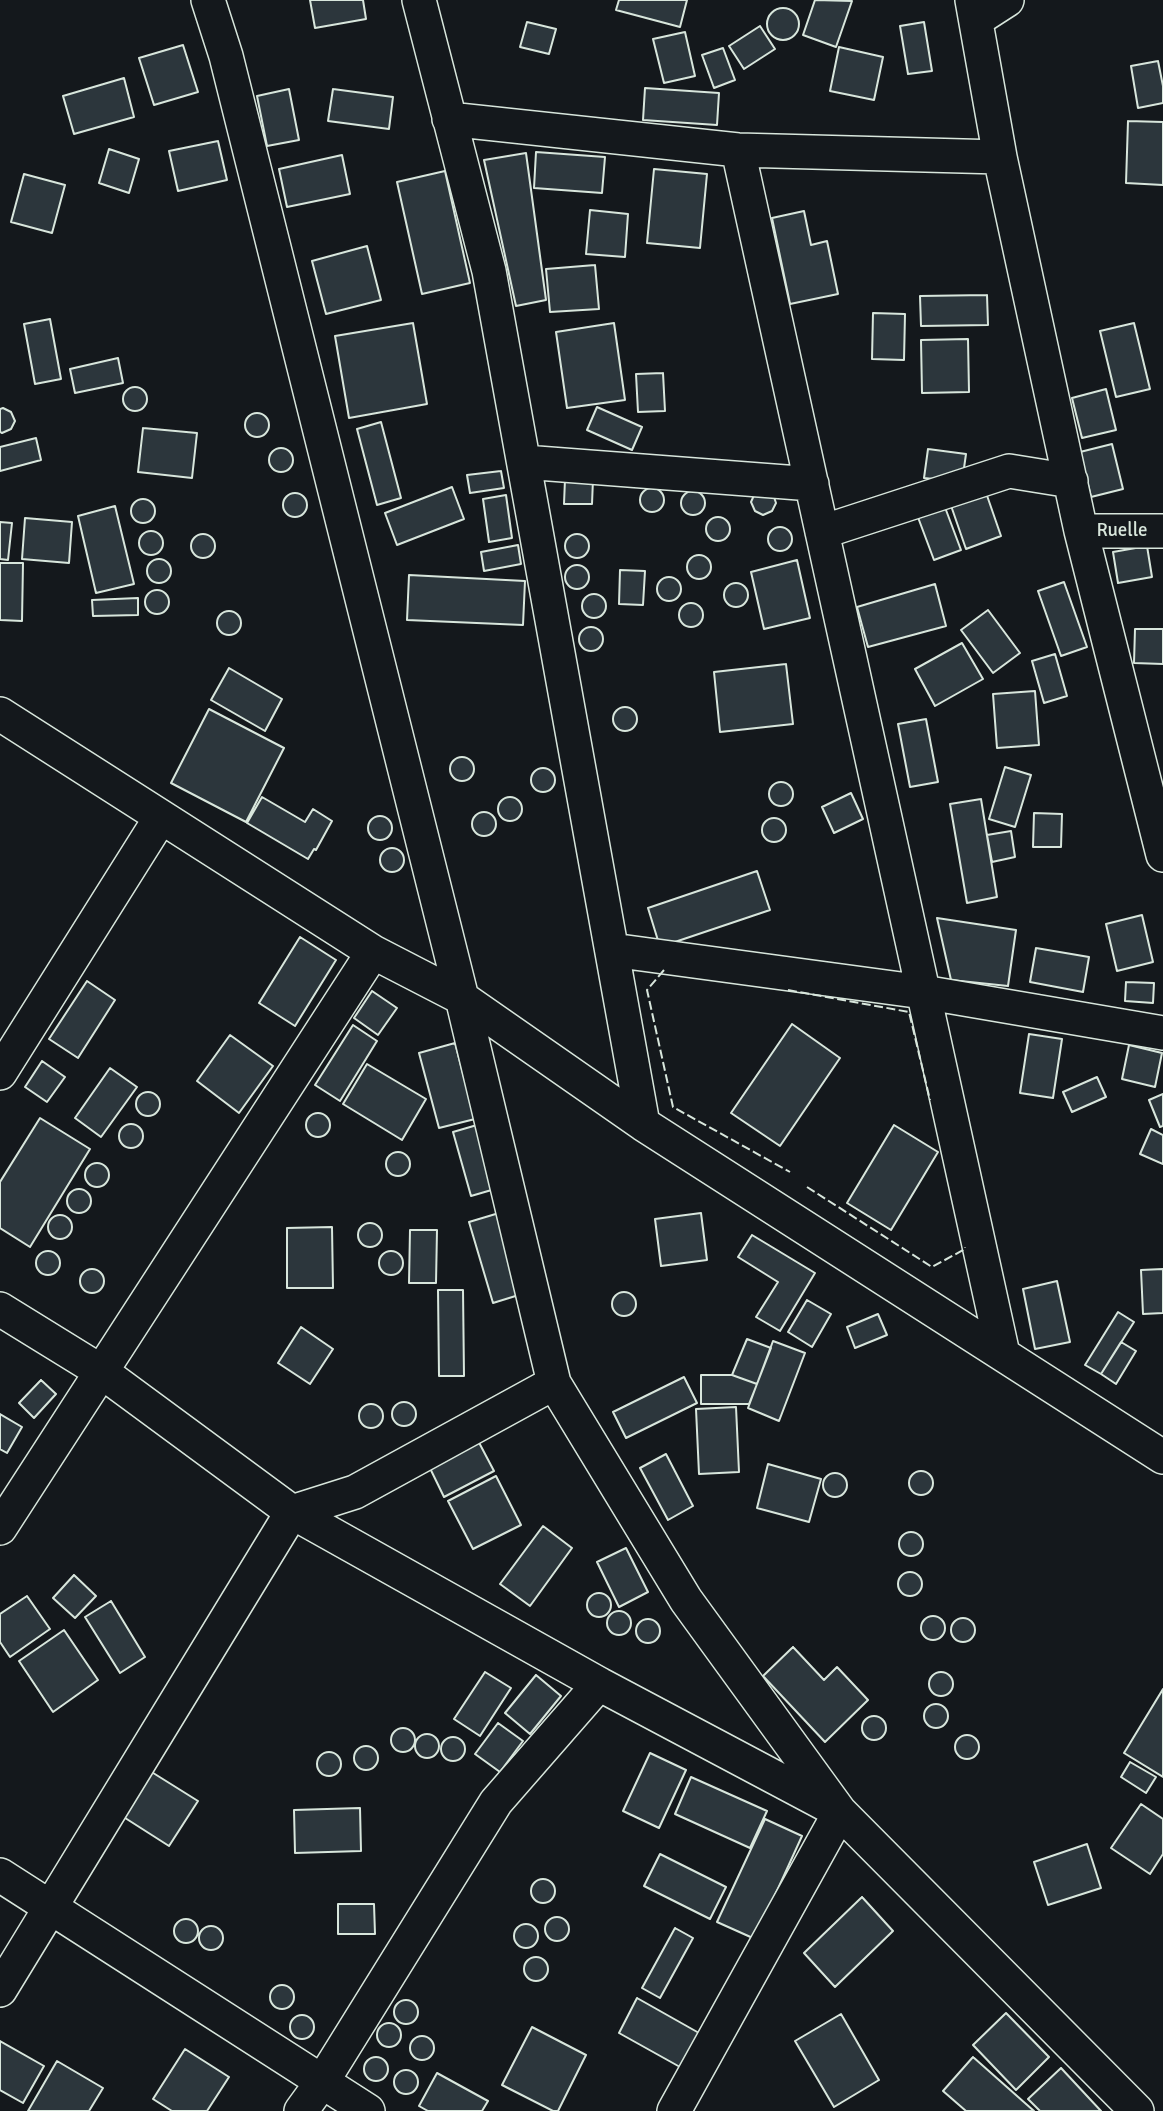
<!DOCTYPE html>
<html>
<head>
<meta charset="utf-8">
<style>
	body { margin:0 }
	canvas { display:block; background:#14181c }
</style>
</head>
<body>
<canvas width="1163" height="2111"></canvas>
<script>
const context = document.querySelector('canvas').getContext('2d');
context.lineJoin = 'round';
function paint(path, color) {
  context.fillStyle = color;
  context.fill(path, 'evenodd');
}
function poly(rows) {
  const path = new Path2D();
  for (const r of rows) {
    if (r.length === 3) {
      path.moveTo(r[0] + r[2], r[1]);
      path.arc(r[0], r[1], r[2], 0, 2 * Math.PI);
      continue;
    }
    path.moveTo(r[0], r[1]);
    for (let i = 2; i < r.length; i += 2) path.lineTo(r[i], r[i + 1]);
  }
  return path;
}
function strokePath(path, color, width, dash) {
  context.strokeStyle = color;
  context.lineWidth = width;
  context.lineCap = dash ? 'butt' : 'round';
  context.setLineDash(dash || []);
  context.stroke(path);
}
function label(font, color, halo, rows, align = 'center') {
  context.font = font + ' Signika,sans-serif';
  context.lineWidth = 5;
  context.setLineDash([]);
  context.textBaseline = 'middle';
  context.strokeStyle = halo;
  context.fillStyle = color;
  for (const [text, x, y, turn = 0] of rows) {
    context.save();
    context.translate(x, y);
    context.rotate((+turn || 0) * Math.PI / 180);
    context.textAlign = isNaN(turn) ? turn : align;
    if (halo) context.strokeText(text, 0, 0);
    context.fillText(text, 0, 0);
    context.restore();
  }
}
const building = poly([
	[310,0,363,0,366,19,315,28,310,0],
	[619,0,687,0,680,27,616,10,619,0],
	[815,0,852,1,836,47,803,35,815,0],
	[783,24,16],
	[527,22,556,29,549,54,520,47,527,22],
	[924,22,932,71,908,74,900,26,924,22],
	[760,26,775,49,744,69,729,46,760,26],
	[685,32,695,76,664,83,653,39,685,32],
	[183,45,198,92,154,105,139,58,183,45],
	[839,47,883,57,874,100,830,91,839,47],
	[723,48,735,80,714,88,702,55,723,48],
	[1158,61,1163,86,1163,103,1138,108,1131,66,1158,61],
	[124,78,134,117,74,134,63,96,124,78],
	[645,88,719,93,717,125,643,120,645,88],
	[289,89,299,140,267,146,257,96,289,89],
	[333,89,393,97,389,129,328,121,333,89],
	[1128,121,1163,122,1163,185,1126,183,1128,121],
	[218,141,227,180,178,191,169,151,218,141],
	[109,149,139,159,129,193,99,183,109,149],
	[536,152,605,157,602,193,534,188,536,152],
	[526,153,546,300,516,306,484,160,526,153],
	[342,155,350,194,287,207,279,169,342,155],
	[654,169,707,174,700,248,647,243,654,169],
	[445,171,470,283,422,294,397,182,445,171],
	[24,174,65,185,52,233,11,222,24,174],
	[590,210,628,214,625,257,586,254,590,210],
	[804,211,811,245,827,241,838,294,790,304,772,218,804,211],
	[367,246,381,300,326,314,312,261,367,246],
	[595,265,599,309,550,312,546,269,595,265],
	[987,295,988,325,921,326,920,296,987,295],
	[873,313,905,314,904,360,872,359,873,313],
	[50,319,61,379,35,384,24,324,50,319],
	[413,323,427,404,349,418,335,336,413,323],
	[614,323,625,400,567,408,556,332,614,323],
	[1134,323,1150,389,1116,397,1100,331,1134,323],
	[968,339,969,392,922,393,921,340,968,339],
	[118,358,123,383,75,393,70,369,118,358],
	[663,373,665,411,638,412,636,374,663,373],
	[135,399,12],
	[1106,389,1116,430,1082,438,1072,398,1106,389],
	[597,407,642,427,632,450,587,430,597,407],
	[3,408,11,412,15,421,11,429,2,433,0,432,0,409,3,408],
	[257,425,12],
	[381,422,401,498,377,505,357,429,381,422],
	[143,428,197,433,192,478,138,472,143,428],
	[36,438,41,460,0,471,0,447,36,438],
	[1112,444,1123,489,1091,497,1080,452,1112,444],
	[281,460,12],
	[928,449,966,454,962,482,924,478,928,449],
	[501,471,504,488,470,493,467,475,501,471],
	[565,479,593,479,592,504,564,504,565,479],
	[983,484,1001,536,966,549,948,497,983,484],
	[452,487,464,519,397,545,385,513,452,487],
	[652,500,12],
	[693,503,12],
	[755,493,773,494,776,503,772,511,763,515,755,511,751,502,755,493],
	[295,505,12],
	[506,495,512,538,489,542,483,499,506,495],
	[143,511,12],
	[943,502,961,550,934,560,916,512,943,502],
	[115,506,134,584,96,593,78,516,115,506],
	[718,529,12],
	[25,518,72,522,69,563,22,559,25,518],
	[0,522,12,523,8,560,0,559,0,522],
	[780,539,12],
	[151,543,12],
	[203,546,12],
	[577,546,12],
	[518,545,521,564,484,571,481,552,518,545],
	[1147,546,1152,577,1118,583,1113,552,1147,546],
	[699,567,12],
	[159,571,12],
	[797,560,810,618,764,629,751,572,797,560],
	[0,563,23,563,22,621,0,620,0,563],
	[577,577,12],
	[620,570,645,571,643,605,619,604,620,570],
	[409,575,525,581,523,625,407,620,409,575],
	[669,589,12],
	[1064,582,1087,647,1061,656,1038,591,1064,582],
	[736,595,12],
	[935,584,946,626,868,647,857,607,935,584],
	[157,602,12],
	[594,606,12],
	[138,598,138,615,93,616,92,600,138,598],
	[691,615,12],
	[988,610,1020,653,993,673,961,630,988,610],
	[229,623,12],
	[591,639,12],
	[1135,629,1163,629,1163,664,1134,663,1135,629],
	[962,643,983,679,935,706,915,669,962,643],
	[1055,654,1067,696,1044,703,1032,661,1055,654],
	[786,664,793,724,720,732,714,672,786,664],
	[229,668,282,699,265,731,211,700,229,668],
	[1035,691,1039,745,997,748,993,694,1035,691],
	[625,719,12],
	[209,709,284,748,246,822,171,783,209,709],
	[926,719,938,782,910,787,898,724,926,719],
	[462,769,12],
	[1005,767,1031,775,1015,827,989,819,1005,767],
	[543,780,12],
	[781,794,12],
	[851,793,863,819,834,833,822,807,851,793],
	[262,797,305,822,313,809,332,821,316,850,314,849,308,859,247,823,262,797],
	[510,809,12],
	[981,799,997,897,967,903,950,804,981,799],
	[484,824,12],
	[1034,813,1062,814,1061,847,1033,847,1034,813],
	[380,828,12],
	[774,830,12],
	[1011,831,1015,857,992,862,987,835,1011,831],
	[392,860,12],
	[757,871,770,910,660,947,648,908,757,871],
	[1142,915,1153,962,1117,971,1106,924,1142,915],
	[937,918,1016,930,1008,986,951,980,937,918],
	[300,937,336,960,295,1026,259,1003,300,937],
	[1036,948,1089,957,1083,992,1030,982,1036,948],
	[87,981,115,1000,78,1058,49,1039,87,981],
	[1126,982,1154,983,1153,1003,1125,1001,1126,982],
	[372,991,397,1008,378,1035,354,1018,372,991],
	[792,1024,840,1058,780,1146,731,1113,792,1024],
	[353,1025,377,1041,340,1101,315,1085,353,1025],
	[1029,1034,1062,1039,1053,1098,1020,1093,1029,1034],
	[230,1035,273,1066,239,1113,197,1081,230,1035],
	[455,1043,475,1119,439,1128,419,1053,455,1043],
	[1129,1045,1162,1053,1155,1087,1122,1079,1129,1045],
	[42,1061,65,1077,47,1102,25,1087,42,1061],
	[367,1064,426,1099,402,1140,343,1104,367,1064],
	[110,1068,137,1087,101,1137,75,1118,110,1068],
	[1097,1077,1106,1097,1072,1112,1063,1092,1097,1077],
	[148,1104,12],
	[1163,1094,1163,1126,1160,1127,1149,1100,1163,1094],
	[318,1125,12],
	[40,1118,90,1149,30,1247,0,1228,0,1182,40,1118],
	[131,1136,12],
	[477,1125,495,1189,471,1196,453,1132,477,1125],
	[894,1125,938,1152,891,1230,847,1203,894,1125],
	[1151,1129,1163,1135,1163,1164,1140,1154,1151,1129],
	[398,1164,12],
	[97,1175,12],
	[79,1201,12],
	[499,1213,522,1294,493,1303,469,1222,499,1213],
	[701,1213,707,1260,661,1266,655,1219,701,1213],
	[60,1227,12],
	[370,1235,12],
	[332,1227,333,1288,287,1288,287,1228,332,1227],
	[410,1230,437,1230,436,1283,409,1283,410,1230],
	[752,1235,815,1273,780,1331,756,1317,778,1282,738,1257,752,1235],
	[48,1263,12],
	[391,1263,12],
	[1163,1269,1163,1313,1143,1314,1141,1270,1163,1269],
	[92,1281,12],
	[1057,1281,1070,1342,1035,1349,1023,1289,1057,1281],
	[438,1290,463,1290,464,1376,439,1376,438,1290],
	[624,1304,12],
	[807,1300,831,1314,812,1347,788,1332,807,1300],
	[1118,1312,1134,1322,1101,1374,1085,1365,1118,1312],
	[878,1314,887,1335,855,1348,847,1327,878,1314],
	[301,1327,333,1349,310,1384,278,1363,301,1327],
	[747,1339,771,1348,757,1384,732,1375,747,1339],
	[773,1341,805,1353,779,1421,748,1408,773,1341],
	[1121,1342,1136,1351,1116,1384,1101,1374,1121,1342],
	[701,1375,732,1375,757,1384,749,1404,701,1404,701,1375],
	[684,1377,697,1403,626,1438,613,1412,684,1377],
	[41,1380,56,1394,34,1418,19,1403,41,1380],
	[404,1414,12],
	[371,1416,12],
	[736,1407,739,1472,699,1474,696,1409,736,1407],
	[0,1414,22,1427,7,1453,0,1449,0,1414],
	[475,1435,494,1471,444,1497,426,1460,475,1435],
	[666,1454,693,1506,668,1520,640,1468,666,1454],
	[768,1464,821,1479,809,1522,757,1508,768,1464],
	[921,1483,12],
	[835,1485,12],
	[496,1476,521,1525,473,1549,448,1501,496,1476],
	[543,1526,572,1548,530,1606,500,1584,543,1526],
	[911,1544,12],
	[626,1548,648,1592,619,1607,597,1562,626,1548],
	[910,1584,12],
	[74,1575,96,1596,75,1618,53,1598,74,1575],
	[599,1605,12],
	[27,1596,50,1629,10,1657,0,1642,0,1614,27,1596],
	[111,1601,145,1657,120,1673,85,1617,111,1601],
	[619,1623,12],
	[933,1628,12],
	[963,1630,12],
	[648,1631,12],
	[64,1630,98,1680,53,1712,19,1661,64,1630],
	[793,1647,824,1680,837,1667,868,1700,825,1742,763,1676,793,1647],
	[485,1672,511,1688,480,1736,454,1719,485,1672],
	[941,1684,12],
	[536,1675,561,1696,530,1734,505,1713,536,1675],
	[1163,1689,1163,1777,1124,1753,1163,1689],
	[936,1716,12],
	[874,1728,12],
	[498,1723,523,1741,500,1772,475,1754,498,1723],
	[403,1740,12],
	[427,1746,12],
	[967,1747,12],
	[453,1749,12],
	[366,1758,12],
	[329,1764,12],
	[650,1753,686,1770,659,1828,623,1811,650,1753],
	[1130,1762,1156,1777,1146,1793,1121,1777,1130,1762],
	[150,1771,198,1801,169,1846,122,1816,150,1771],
	[691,1777,767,1811,750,1848,675,1814,691,1777],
	[1141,1804,1163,1819,1163,1854,1150,1874,1111,1848,1141,1804],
	[360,1808,361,1851,295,1853,294,1810,360,1808],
	[765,1819,802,1836,755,1939,717,1922,765,1819],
	[1087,1844,1101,1888,1048,1905,1034,1862,1087,1844],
	[660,1854,726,1887,710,1919,644,1886,660,1854],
	[543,1891,12],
	[862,1897,893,1931,835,1987,804,1953,862,1897],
	[338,1904,374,1904,375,1934,338,1934,338,1904],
	[557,1929,12],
	[186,1931,12],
	[526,1936,12],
	[211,1938,12],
	[675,1928,693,1938,660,1998,642,1988,675,1928],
	[536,1969,12],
	[282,1997,12],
	[637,1998,699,2033,680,2067,619,2033,637,1998],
	[406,2012,12],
	[1006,2013,1049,2057,1016,2090,973,2045,1006,2013],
	[841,2014,879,2080,834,2107,795,2041,841,2014],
	[302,2027,12],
	[389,2035,12],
	[532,2027,586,2055,558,2111,553,2111,502,2085,532,2027],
	[422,2048,12],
	[0,2041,44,2066,23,2103,0,2090,0,2041],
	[185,2049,229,2077,207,2111,172,2111,153,2099,185,2049],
	[973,2057,1034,2111,966,2111,943,2091,973,2057],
	[376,2069,12],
	[57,2061,103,2088,89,2111,28,2111,57,2061],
	[1061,2068,1101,2111,1040,2111,1028,2099,1061,2068],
	[406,2082,12],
	[437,2073,488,2101,482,2111,428,2111,419,2106,437,2073]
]);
paint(building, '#2c363c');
strokePath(building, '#d8e6dc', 2);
const minor = poly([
	[208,0,226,56,462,998,554,1383,686,1600,840,1812,1137,2111],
	[419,0,489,271,643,1124],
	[976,20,1007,0],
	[449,119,738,150,1000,157,972,0],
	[738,150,1003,1354],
	[1000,157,1081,531,1163,855],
	[524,462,812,484],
	[1081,531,1163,531],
	[822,532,1009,471,1071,481],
	[0,714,373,952,462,998,643,1124,1163,1457],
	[612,950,923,992,1163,1033],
	[0,1073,161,817],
	[0,1309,102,1372,292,1512,599,1684,840,1812,674,2111],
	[0,1528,373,952],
	[0,1875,368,2111],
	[0,1990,292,1512,355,1492,554,1383],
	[301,2111,322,2082,496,1802,599,1684]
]);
strokePath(minor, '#d8e6dc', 36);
strokePath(minor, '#14181c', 33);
strokePath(poly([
	[664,970,647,990,673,1107,790,1172],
	[788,990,909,1012,930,1100],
	[807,1187,932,1267,965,1249,965,1247]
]), '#d8e6dc', 2, [9, 3.5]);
label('19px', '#d8e6dc', '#14181c', [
	["Ruelle",1122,531]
]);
</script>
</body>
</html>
